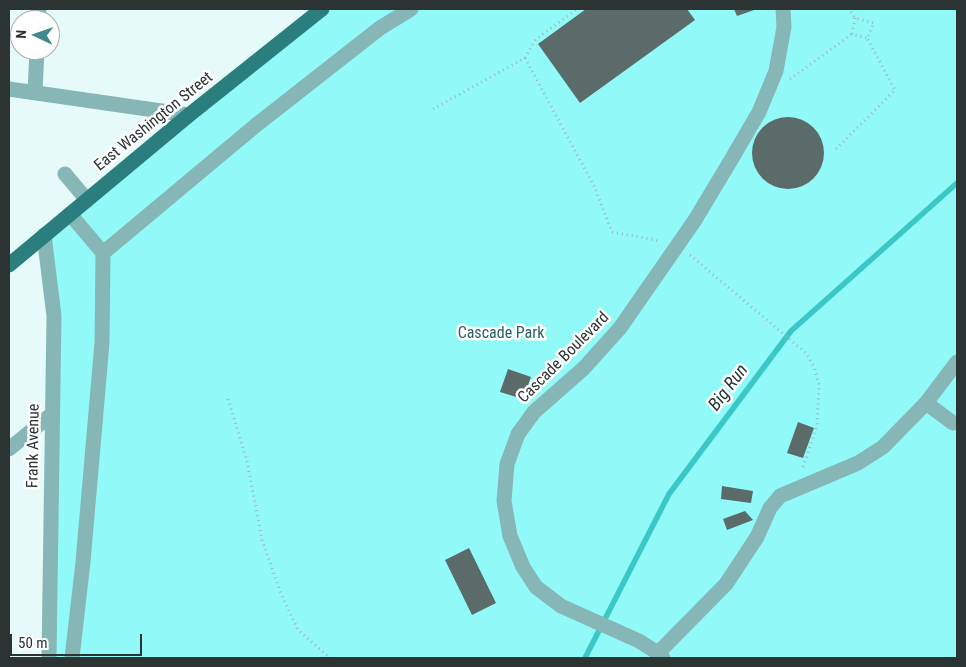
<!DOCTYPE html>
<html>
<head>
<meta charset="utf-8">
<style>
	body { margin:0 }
	#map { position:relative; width:966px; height:667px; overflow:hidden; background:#e6faf9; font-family:"Roboto Condensed",sans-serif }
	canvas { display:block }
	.frame { position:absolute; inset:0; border:10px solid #2b3333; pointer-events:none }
	.north { position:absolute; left:10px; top:10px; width:50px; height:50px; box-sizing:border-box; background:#fff; border:1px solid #aaadad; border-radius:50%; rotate:273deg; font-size:14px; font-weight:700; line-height:20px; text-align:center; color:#2b3333 }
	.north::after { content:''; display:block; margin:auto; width:18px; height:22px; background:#428a89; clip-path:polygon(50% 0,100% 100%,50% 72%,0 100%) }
	.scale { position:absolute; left:10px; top:634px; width:132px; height:22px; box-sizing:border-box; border:2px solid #2b3333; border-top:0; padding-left:6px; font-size:15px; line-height:18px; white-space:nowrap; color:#2b3333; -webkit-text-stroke:4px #fff; paint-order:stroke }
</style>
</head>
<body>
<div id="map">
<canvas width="966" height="667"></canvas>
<div class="frame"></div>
<div class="north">N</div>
<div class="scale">50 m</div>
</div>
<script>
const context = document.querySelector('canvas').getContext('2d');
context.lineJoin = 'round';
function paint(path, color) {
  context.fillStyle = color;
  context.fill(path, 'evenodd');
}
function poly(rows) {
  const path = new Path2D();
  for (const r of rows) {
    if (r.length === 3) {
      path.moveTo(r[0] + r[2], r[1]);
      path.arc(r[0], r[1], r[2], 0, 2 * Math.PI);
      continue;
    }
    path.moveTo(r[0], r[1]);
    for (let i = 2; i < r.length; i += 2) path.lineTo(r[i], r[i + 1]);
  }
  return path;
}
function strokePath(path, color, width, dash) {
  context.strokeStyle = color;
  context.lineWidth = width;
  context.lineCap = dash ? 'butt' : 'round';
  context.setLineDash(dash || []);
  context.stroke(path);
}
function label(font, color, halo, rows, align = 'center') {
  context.font = font + ' "Roboto Condensed",sans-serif';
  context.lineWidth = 5;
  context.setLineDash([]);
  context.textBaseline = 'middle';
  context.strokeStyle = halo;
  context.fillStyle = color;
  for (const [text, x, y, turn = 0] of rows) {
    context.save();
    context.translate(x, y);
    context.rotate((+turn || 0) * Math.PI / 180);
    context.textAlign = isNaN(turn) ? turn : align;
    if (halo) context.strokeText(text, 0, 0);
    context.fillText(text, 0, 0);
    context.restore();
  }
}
paint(poly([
	[322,9,957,9,957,658,49,658,52,414,44,235]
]), '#91faf8');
strokePath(poly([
	[585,658,669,494,791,331,957,183]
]), '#3ac7c5', 5.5);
paint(poly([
	[586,9,687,9,695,20,580,103,538,44],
	[734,9,757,9,737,16],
	[788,153,36],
	[508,369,531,377,523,399,500,392],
	[798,422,814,428,803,458,787,453],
	[722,486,753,491,751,503,721,499],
	[745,511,753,520,727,530,723,519],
	[469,548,496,603,472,615,445,560]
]), '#5a6b6a');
strokePath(poly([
	[855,18,852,34,867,38],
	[525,58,536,39,577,9],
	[790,79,852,34],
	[433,109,525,58,594,186,612,232,661,241],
	[836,149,895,90,867,38,874,23,855,18,849,9],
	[690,255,806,353,814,367,819,385,817,426,802,470],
	[228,399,247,461,262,540,282,596,298,630,330,658]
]), '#a3b3b2', 3, [1, 4]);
strokePath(poly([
	[38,20,39,9],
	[9,89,189,115],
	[35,93,37,50],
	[65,174,87,200],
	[70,214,103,253,255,126,380,28,411,9],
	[44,235,54,316,49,658],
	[926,403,953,423],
	[9,449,52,414],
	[658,653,726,584,757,537,770,508,780,496,858,463,883,447,926,403,957,362],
	[72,658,83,562,102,343,103,253],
	[663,658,658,653,639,641,561,606,536,587,523,567,510,536,504,501,507,464,518,434,534,412,584,368,620,328,695,220,731,160,759,112,776,71,784,27,783,9]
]), '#86b7b6', 15);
strokePath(poly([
	[9,265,189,115,322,9]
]), '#2a7f7e', 15);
label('16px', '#2b3333', '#fff', [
	["East Washington Street",154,122,-39],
	["Cascade Boulevard",564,358,-45],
	["Frank Avenue",34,446,-89]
]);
label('16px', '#2a6261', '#fff', [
	["Cascade Park",501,334]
]);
label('italic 18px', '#203736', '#fff', [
	["Big Run",729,388,-53]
]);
</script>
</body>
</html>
